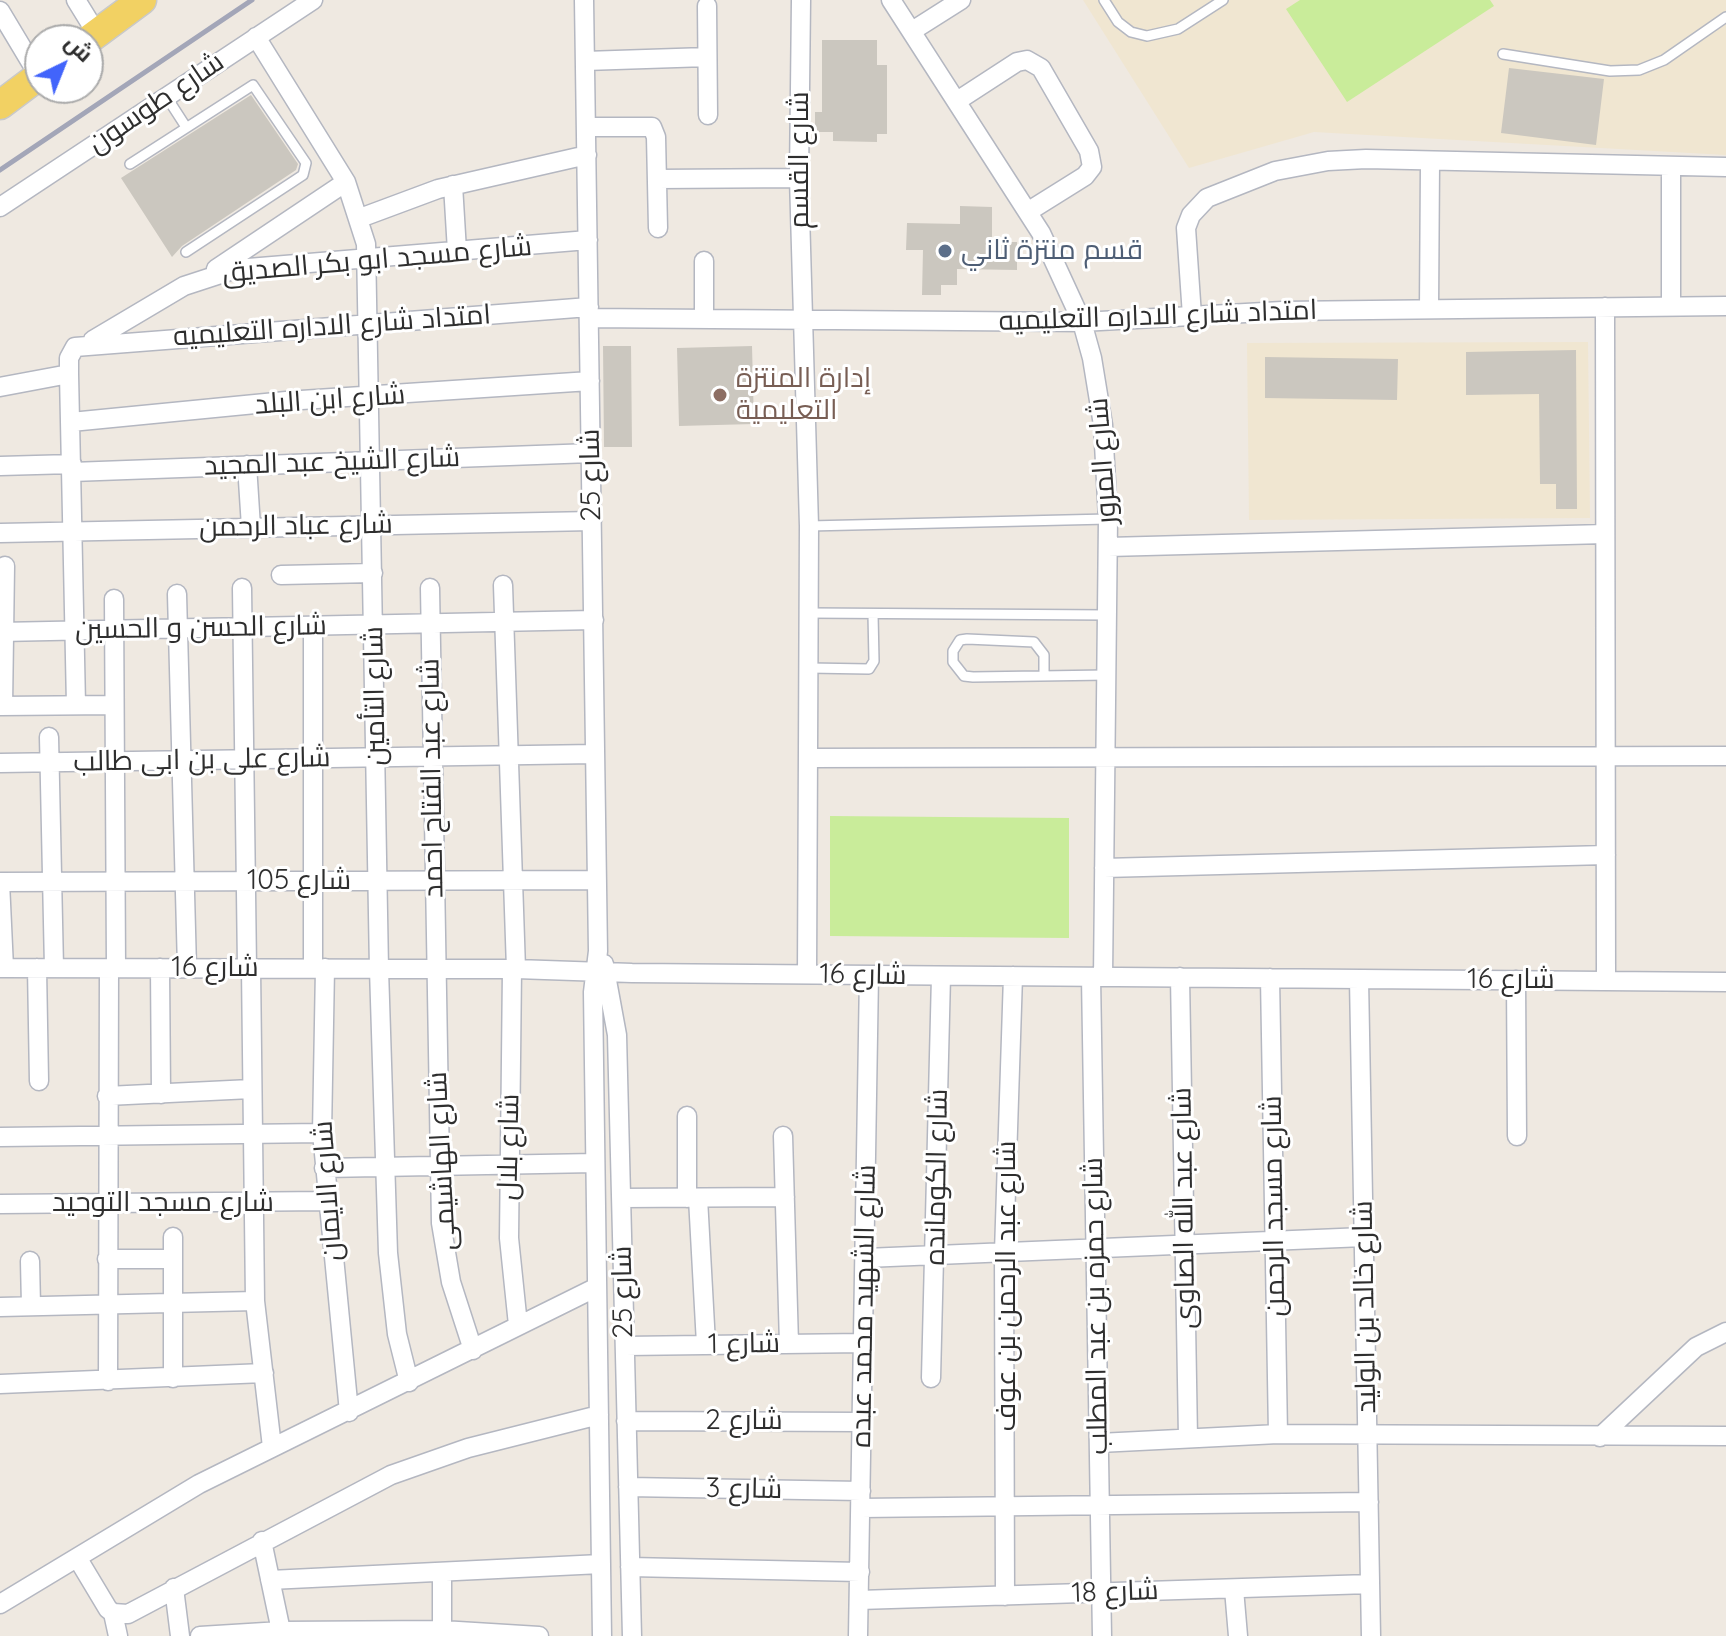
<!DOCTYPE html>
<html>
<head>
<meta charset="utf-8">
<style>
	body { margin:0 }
	#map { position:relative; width:1726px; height:1636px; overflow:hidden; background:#efe9e1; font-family:Quicksand,Cairo,sans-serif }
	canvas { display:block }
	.north { position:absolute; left:24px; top:24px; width:80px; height:80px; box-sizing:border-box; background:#fff; border:2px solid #ababab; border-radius:50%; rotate:43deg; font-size:22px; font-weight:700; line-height:32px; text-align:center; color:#2e2e2e }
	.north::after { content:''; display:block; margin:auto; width:28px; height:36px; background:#4264fb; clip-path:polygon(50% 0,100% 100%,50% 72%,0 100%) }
</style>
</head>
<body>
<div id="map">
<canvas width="1726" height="1636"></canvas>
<div class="north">ش</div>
</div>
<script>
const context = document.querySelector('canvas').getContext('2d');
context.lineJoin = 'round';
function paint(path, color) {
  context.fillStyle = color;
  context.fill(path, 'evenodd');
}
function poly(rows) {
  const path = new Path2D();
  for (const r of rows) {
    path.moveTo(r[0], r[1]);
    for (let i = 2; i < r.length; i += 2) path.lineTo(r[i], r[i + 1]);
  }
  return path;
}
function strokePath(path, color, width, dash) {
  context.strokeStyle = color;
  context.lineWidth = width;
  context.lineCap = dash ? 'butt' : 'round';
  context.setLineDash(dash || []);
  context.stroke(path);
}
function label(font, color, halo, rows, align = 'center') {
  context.font = font + ' Quicksand,Cairo,sans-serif';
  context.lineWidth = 6;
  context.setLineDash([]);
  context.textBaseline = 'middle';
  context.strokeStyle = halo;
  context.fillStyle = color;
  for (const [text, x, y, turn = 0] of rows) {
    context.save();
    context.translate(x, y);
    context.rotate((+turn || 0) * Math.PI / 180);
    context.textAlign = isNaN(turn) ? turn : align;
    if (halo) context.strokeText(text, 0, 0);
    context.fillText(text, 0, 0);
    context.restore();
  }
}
paint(poly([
	[1083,0,1726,0,1726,155,1314,132,1189,168],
	[1588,342,1590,518,1249,520,1247,343]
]), '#f0e6d1');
paint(poly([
	[1300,0,1490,0,1494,6,1347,102,1286,9],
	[830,816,1069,818,1069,938,830,936]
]), '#c9ec9a');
paint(poly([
	[822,40,877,40,877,65,887,65,887,134,877,134,877,142,833,141,833,132,815,132,815,112,822,112],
	[1509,68,1604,79,1596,145,1501,133],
	[251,95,298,164,296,170,182,246,172,257,121,178],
	[960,206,992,207,992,242,1017,242,1017,270,957,269,957,285,941,285,941,295,922,295,923,250,906,250,907,223,960,224],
	[603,346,631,346,632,447,604,447],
	[752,346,754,424,679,426,677,348],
	[1576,350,1577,509,1556,509,1556,484,1540,484,1539,394,1466,395,1466,352],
	[1265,357,1398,359,1397,400,1265,398]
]), '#cbc7bf');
const service = poly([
	[1104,0,1118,22,1131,32,1147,36,1178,29,1223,0],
	[1503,54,1610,71,1639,70,1664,60,1726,17],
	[166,96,186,127],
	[130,164,253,85,306,163,303,175,186,252],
	[809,526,1108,519],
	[809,613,1108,615],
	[809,668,869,669,874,661,873,614],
	[1044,676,1044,655,1034,642,967,639,960,640,953,651,953,662,964,676,973,677,1107,675]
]);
const minor = poly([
	[76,0,97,34],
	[584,0,598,951,593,992,602,1636],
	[801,0,799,178,809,526,807,974],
	[891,0,1041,233,1082,322,1092,358,1103,425,1108,519,1103,977],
	[707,6,708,115],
	[0,11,39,76],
	[912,31,961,0],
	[256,37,346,182,366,244,379,969,388,1253,397,1334,409,1382],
	[585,61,707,57],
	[957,101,1017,62,1027,60,1041,68,1089,151,1092,167,1085,176,1029,211],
	[587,127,652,127,656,137,658,228],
	[657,179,799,178],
	[453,185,457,251],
	[0,207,313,0],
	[360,218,438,189,587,155],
	[704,261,704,317],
	[216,269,346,182],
	[1671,306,1671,166],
	[1605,307,1606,981],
	[1429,309,1430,163],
	[1192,316,1186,228,1191,215,1207,198,1275,171,1328,161,1366,159,1726,167],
	[589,318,1082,322,1282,311,1726,306],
	[93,340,184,286,236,269,588,240],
	[0,387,69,374],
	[71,422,286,401,590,381],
	[247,465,251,527],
	[0,466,72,464],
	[72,472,591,453],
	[0,533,592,521],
	[1108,547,1605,534],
	[281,575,373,573],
	[503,585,516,969],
	[242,588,247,968],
	[430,588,441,1223,451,1282,473,1350],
	[177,594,187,968],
	[114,599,116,968],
	[313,626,313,968],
	[0,632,594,620],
	[76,705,69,374,69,358,75,347,589,307],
	[0,706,114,705],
	[3,706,5,566],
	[49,737,54,968],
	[808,758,1726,756],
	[0,763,595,754],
	[1104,868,1606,855],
	[0,882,597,880],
	[0,882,4,968],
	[604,964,617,1035,632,1636],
	[0,968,516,969,632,973,1726,982],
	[37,968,39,1081],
	[160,968,161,1094],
	[251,968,255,1301,272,1447],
	[325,968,322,1133,349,1412],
	[512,969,509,1238,518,1325],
	[1091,977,1102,1636],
	[1180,977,1188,1438],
	[1270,978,1278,1434],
	[1359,979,1371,1636],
	[1516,980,1517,1136],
	[107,1096,251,1089],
	[783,1136,789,1344],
	[0,1137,322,1133],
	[324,1168,595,1163],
	[622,1198,785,1197],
	[687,1198,687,1116],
	[698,1198,706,1344],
	[0,1204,326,1201],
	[173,1237,173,1378],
	[866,1258,1364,1237],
	[107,1259,173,1259],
	[30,1261,31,1306],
	[0,1307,255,1301],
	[625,1346,863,1343],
	[931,1378,941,976],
	[108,1381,109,968],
	[0,1384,264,1373],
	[626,1421,862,1422],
	[1600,1437,1696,1347,1726,1332],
	[1099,1443,1278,1434,1726,1436],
	[628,1487,861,1491],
	[861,1508,1369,1502],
	[262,1541,281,1631],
	[78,1559,108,1609,113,1613,128,1614,391,1475,468,1448,599,1415],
	[630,1567,860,1572],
	[270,1580,601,1564],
	[174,1588,180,1636],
	[1234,1589,1238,1636],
	[1005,1596,1004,1252,1013,976],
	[859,1600,1370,1584],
	[0,1604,199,1484,597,1287],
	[113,1613,118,1636],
	[200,1636,281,1631,442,1630,539,1636],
	[442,1636,442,1572],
	[858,1636,869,975]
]);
const primary = poly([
	[88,40,142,0],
	[0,105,40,75]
]);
strokePath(service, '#b4b7c1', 12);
strokePath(minor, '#b4b7c1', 21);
strokePath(primary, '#c9c9c9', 31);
strokePath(service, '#fff', 9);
strokePath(minor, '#fff', 18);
strokePath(primary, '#f2d163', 28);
strokePath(poly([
	[0,170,252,0]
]), '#a3a6b8', 5);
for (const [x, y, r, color] of [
	[945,251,8,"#5c6f8a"],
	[720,395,8,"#8d6e63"]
]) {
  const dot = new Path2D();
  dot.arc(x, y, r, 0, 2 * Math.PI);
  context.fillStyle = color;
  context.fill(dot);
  strokePath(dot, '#fff', 3);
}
label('28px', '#2e2e2e', '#fff', [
	["شارع طوسون",156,103,-34],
	["شارع القسم",800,160,-90],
	["شارع مسجد ابو بكر الصديق",377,260,-5],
	["امتداد شارع الاداره التعليميه",1158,316,-2],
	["امتداد شارع الاداره التعليميه",332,326,-4],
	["شارع ابن البلد",330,400,-4],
	["شارع المرور",1103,461,-94],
	["شارع الشيخ عبد المجيد",332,462,-2],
	["شارع 25",591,475,-91],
	["شارع عباد الرحمن",296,526,-1],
	["شارع الحسن و الحسين",201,628,-1],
	["شارع التأمين",375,696,-91],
	["شارع على بن ابى طالب",202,760,-1],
	["شارع عبد الفتاح احمد",432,778,-91],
	["شارع 105",299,881],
	["شارع 16",215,968],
	["شارع 16",863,975,1],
	["شارع 16",1511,980],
	["شارع بلال",509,1147,-89],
	["شارع الهاشيمى",442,1161,-93],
	["شارع الكومانده",937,1177,-89],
	["شارع الايمان",328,1191,-94],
	["شارع مسجد التوحيد",163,1203],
	["شارع مسجد الرحمن",1274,1206,-91],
	["شارع عبد الله الصاوى",1184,1208,-91],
	["شارع عبد الرحمن بن عوف",1007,1286,-90],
	["شارع 25",623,1292,-91],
	["شارع الشهيد محمد عبده",864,1306,-89],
	["شارع حمزه بن عبد المطلب",1096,1306,-91],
	["شارع خالد بن الوليد",1365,1307,-91],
	["شارع 1",744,1344,-1],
	["شارع 2",744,1421],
	["شارع 3",744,1489,1],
	["شارع 18",1115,1592,-2]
]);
label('28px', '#4e5e75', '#fff', [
	["قسم منتزة ثاني",961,251]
], 'left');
label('28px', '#785e54', '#fff', [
	["إدارة المنتزة",736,379],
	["التعليمية",736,411]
], 'left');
</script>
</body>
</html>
